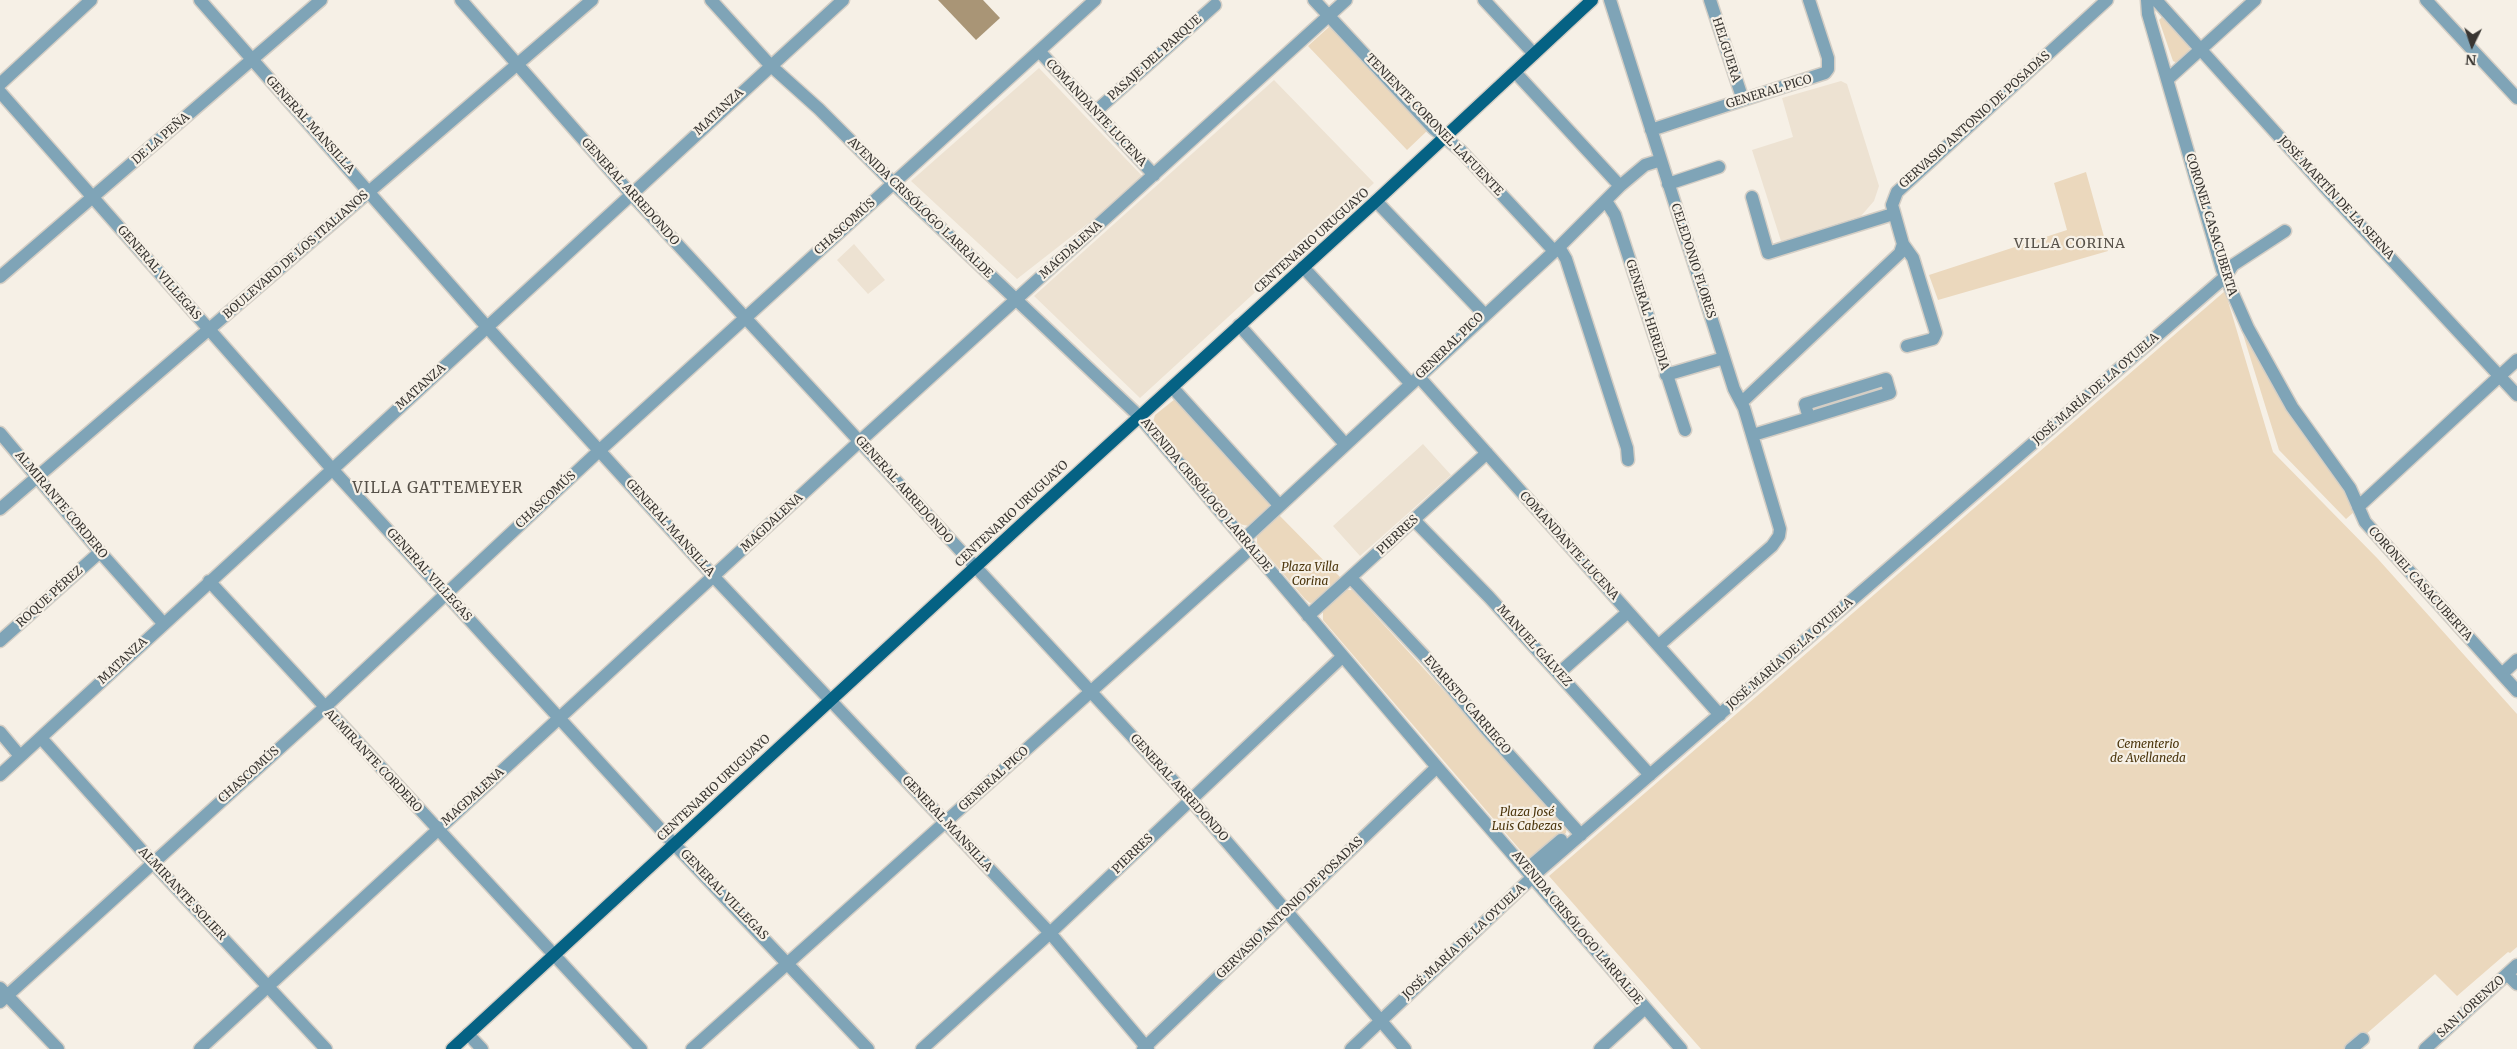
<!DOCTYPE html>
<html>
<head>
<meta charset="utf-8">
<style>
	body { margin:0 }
	#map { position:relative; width:2517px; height:1049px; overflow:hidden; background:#f6f0e6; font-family:Merriweather,serif }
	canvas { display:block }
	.north { position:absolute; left:2447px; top:20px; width:50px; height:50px; -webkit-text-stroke:4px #f6f0e6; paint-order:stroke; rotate:184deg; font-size:14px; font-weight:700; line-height:20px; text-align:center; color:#383531 }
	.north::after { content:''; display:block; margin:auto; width:18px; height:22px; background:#383531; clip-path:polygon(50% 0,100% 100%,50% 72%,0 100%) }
</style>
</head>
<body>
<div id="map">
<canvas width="2517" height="1049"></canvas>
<div class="north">N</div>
</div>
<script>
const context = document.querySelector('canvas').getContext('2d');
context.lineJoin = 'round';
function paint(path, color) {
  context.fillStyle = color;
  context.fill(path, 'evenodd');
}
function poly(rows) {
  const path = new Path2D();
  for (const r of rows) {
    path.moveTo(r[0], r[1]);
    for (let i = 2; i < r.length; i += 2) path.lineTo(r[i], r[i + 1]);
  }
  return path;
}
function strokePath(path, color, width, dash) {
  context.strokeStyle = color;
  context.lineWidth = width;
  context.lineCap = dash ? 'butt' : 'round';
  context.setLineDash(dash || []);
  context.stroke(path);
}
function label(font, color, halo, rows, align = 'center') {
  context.font = font + ' Merriweather,serif';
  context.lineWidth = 4.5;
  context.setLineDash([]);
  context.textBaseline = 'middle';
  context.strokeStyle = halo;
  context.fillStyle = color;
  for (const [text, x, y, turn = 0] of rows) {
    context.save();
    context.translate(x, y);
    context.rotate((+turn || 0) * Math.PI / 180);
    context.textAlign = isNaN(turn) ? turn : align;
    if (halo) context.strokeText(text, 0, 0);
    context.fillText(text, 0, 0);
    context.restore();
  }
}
paint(poly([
	[1039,68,1145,179,1017,279,911,181],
	[1274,80,1374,183,1140,398,1034,296],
	[1841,81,1847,84,1879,186,1874,201,1861,216,1781,241,1752,150,1793,137,1782,98],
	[854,244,885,280,868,294,837,260],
	[1423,444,1451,475,1360,556,1333,526]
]), '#ede2d2');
paint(poly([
	[2162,17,2189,46,2190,50,2177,63,2173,61,2159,20],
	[1330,26,1428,130,1407,150,1308,46],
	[2086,172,2108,251,1938,300,1929,275,2067,230,2054,183],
	[2225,291,2273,452,2378,559,2517,714,2517,947,2510,953,2508,952,2457,996,2435,974,2349,1049,1701,1049,1549,876],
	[2237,315,2292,418,2343,486,2354,512,2346,519,2279,450],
	[1175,399,1271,506,1249,526,1239,524,1153,422,1155,415],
	[1277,513,1341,578,1316,602,1310,603,1305,599,1257,543,1257,535],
	[1344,590,1352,590,1354,592,1567,826,1566,833,1533,859,1527,858,1323,620,1323,611]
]), '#ebd8bd');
paint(poly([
	[938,0,983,0,1000,18,976,40]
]), '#a99576');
const minor = poly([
	[200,0,487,327,714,577,1050,933,1148,1049],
	[461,0,630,193,1190,799,1405,1049],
	[711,0,770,65,819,109,893,183,1139,416,1437,767,1681,1049],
	[1314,0,1433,128,1461,151,1554,251],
	[1484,0,1534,54],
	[1610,0,1734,389,1744,408,1780,529,1779,536,1772,546,1659,645],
	[1710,0,1743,100],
	[2147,0,2148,14,2222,269,2248,328,2292,407,2350,488,2365,522,2517,691],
	[2156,0,2330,193,2517,395],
	[2426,0,2517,98],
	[1039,51,1154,175],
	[1515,72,1620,186],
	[2168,79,2255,0],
	[0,84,91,0],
	[0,92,332,469,674,844,868,1049],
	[1096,111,1215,5],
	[1651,130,1825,73,1828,69,1828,58,1809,0],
	[1668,184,1719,167],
	[1752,197,1768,253,1893,214],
	[1376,201,1484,314],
	[1606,201,1615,215,1685,430],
	[1903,244,1913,258,1936,333,1933,339,1907,346],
	[1559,247,1566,259,1627,448,1628,460],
	[1303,267,1411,384],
	[2226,268,2233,265,2285,231],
	[0,277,321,0],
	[1239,325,1345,444],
	[1666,375,1724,358],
	[1419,377,1720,715],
	[1172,387,1279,505],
	[1742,402,1900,253,1903,244,1892,205,1897,192,2107,0],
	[0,433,100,552,163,623],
	[1753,435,1809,418,1890,393,1886,379,1805,404,1809,418],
	[2358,507,2517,360],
	[0,509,592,0],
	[1414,520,1489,597,1650,775],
	[1244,539,1559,247,1620,186,1645,165,1661,160],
	[1351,578,1427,659,1486,729,1581,835],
	[209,581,641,1049],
	[1308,616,1487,453],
	[0,641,100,552],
	[1559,673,1628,612],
	[2502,674,2517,660],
	[0,732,20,756],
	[41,738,152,862,326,1049],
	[0,775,843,0],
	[1527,869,1561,840],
	[2507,974,2517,984],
	[0,988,58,1049],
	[0,1002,324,708,600,450,1095,0],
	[468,1034,482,1049],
	[200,1049,860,441,1346,0],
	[692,1049,1251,548],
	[922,1049,1050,933,1342,657],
	[1143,1049,1437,767],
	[1351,1049,1540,870,2225,277,2233,265],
	[1600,1049,1645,1008],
	[2351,1049,2363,1039],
	[2425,1049,2517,965]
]);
const major = poly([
	[452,1049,1035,512,1376,201,1592,0]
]);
strokePath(minor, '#d4cec5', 15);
strokePath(major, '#d4cec5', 15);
strokePath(minor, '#7fa4b7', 12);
strokePath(major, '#056284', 12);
label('12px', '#383531', '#f6f0e6', [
	["HELGUERA",1726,50,72],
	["PASAJE DEL PARQUE",1155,58,-42],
	["GENERAL PICO",1769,92,-17],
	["MATANZA",719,112,-43],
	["COMANDANTE LUCENA",1096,113,47],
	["GERVASIO ANTONIO DE POSADAS",1975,120,-42],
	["GENERAL MANSILLA",310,125,48],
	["TENIENTE CORONEL LAFUENTE",1434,125,46],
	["DE LA PEÑA",161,139,-41],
	["GENERAL ARREDONDO",630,192,48],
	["JOSÉ MARTÍN DE LA SERNA",2336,198,47],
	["AVENIDA CRISÓLOGO LARRALDE",920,208,44],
	["CORONEL CASACUBERTA",2211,225,73],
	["CHASCOMÚS",845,227,-42],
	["CENTENARIO URUGUAYO",1312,241,-42],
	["MAGDALENA",1071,250,-42],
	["BOULEVARD DE LOS ITALIANOS",296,255,-41],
	["CELEDONIO FLORES",1693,261,72],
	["GENERAL VILLEGAS",159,273,49],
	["GENERAL HEREDIA",1647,315,72],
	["GENERAL PICO",1450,346,-44],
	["MATANZA",421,387,-42],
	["JOSÉ MARÍA DE LA OYUELA",2096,389,-41],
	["GENERAL ARREDONDO",904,490,48],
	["AVENIDA CRISÓLOGO LARRALDE",1206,495,50],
	["CHASCOMÚS",546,500,-43],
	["ALMIRANTE CORDERO",61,505,50],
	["CENTENARIO URUGUAYO",1012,514,-43],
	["MAGDALENA",772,523,-43],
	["GENERAL MANSILLA",670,528,48],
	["PIERRES",1398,535,-43],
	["COMANDANTE LUCENA",1569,546,48],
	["GENERAL VILLEGAS",429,575,48],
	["CORONEL CASACUBERTA",2420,584,48],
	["ROQUE PÉREZ",50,597,-42],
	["MANUEL GÁLVEZ",1534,646,48],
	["JOSÉ MARÍA DE LA OYUELA",1790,654,-41],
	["MATANZA",123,661,-43],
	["EVARISTO CARRIEGO",1467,705,49],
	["ALMIRANTE CORDERO",373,761,47],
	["CHASCOMÚS",249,775,-42],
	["GENERAL PICO",994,779,-42],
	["CENTENARIO URUGUAYO",714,788,-43],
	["GENERAL ARREDONDO",1179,788,48],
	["MAGDALENA",473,797,-42],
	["GENERAL MANSILLA",947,824,47],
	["PIERRES",1133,854,-44],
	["ALMIRANTE SOLIER",182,894,47],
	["GENERAL VILLEGAS",724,895,46],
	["GERVASIO ANTONIO DE POSADAS",1290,908,-44],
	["AVENIDA CRISÓLOGO LARRALDE",1577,928,50],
	["JOSÉ MARÍA DE LA OYUELA",1464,942,-43],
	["SAN LORENZO",2471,1007,-42]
]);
label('italic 12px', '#4b350c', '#f6f0e6', [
	["Plaza Villa",1310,568],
	["Corina",1310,582],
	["Cementerio",2148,745],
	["de Avellaneda",2148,759],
	["Plaza José",1527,813],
	["Luis Cabezas",1527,827]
]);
context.letterSpacing = '1px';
label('14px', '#575149', '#f6f0e6', [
	["VILLA CORINA",2070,244]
]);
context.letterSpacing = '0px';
context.letterSpacing = '1px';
label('15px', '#575149', '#f6f0e6', [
	["VILLA GATTEMEYER",438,489]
]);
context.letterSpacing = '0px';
</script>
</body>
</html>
